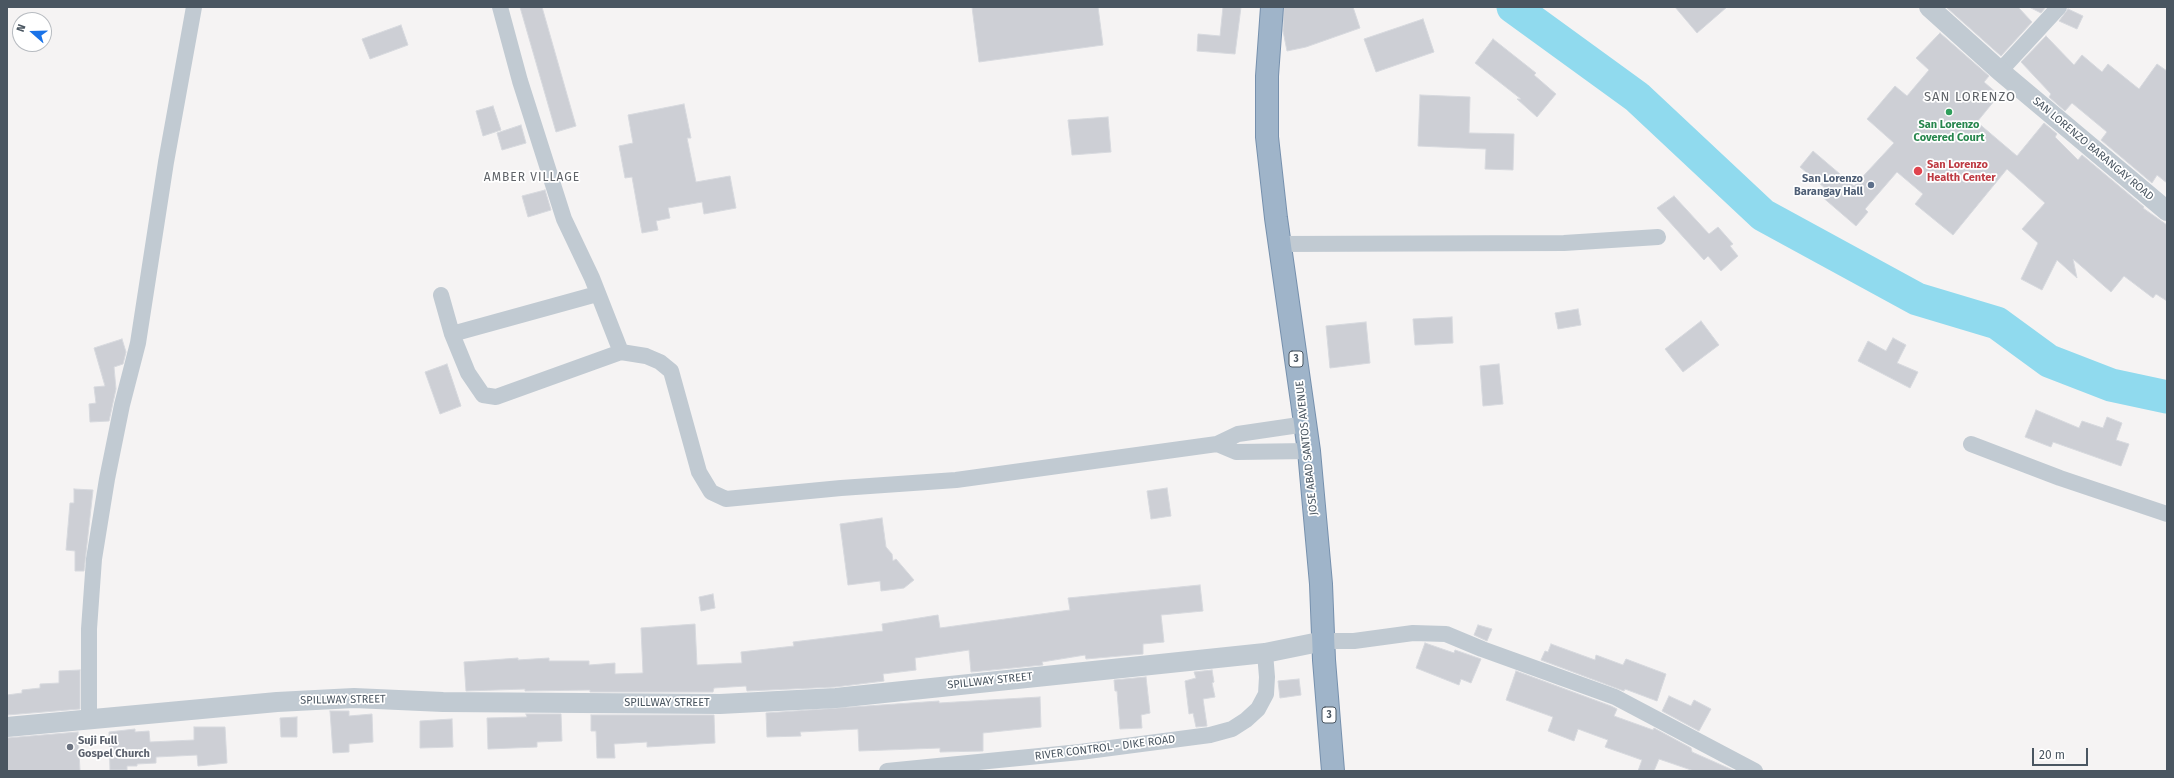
<!DOCTYPE html>
<html>
<head>
<meta charset="utf-8">
<style>
	body { margin:0 }
	#map { position:relative; width:2174px; height:778px; overflow:hidden; background:#f5f3f3; font-family:"Fira Sans",sans-serif }
	canvas { display:block }
	.frame { position:absolute; inset:0; border:8px solid #4a5661; pointer-events:none }
	.north { position:absolute; left:12px; top:12px; width:40px; height:40px; box-sizing:border-box; background:#fff; border:1px solid #b7bbc0; border-radius:50%; rotate:290deg; font-size:11px; font-weight:700; line-height:16px; text-align:center; color:#4a5661 }
	.north::after { content:''; display:block; margin:auto; width:14px; height:18px; background:#1a73e8; clip-path:polygon(50% 0,100% 100%,50% 72%,0 100%) }
	.scale { position:absolute; left:2032px; top:748px; width:56px; height:18px; box-sizing:border-box; border:2px solid #4a5661; border-top:0; padding-left:5px; font-size:12px; line-height:14px; white-space:nowrap; color:#4a5661; -webkit-text-stroke:3px #fff; paint-order:stroke }
</style>
</head>
<body>
<div id="map">
<canvas width="2174" height="778"></canvas>
<div class="frame"></div>
<div class="north">N</div>
<div class="scale">20 m</div>
</div>
<script>
const context = document.querySelector('canvas').getContext('2d');
context.lineJoin = 'round';
function poly(rows) {
  const path = new Path2D();
  for (const r of rows) {
    path.moveTo(r[0], r[1]);
    for (let i = 2; i < r.length; i += 2) path.lineTo(r[i], r[i + 1]);
  }
  return path;
}
function strokePath(path, color, width, dash) {
  context.strokeStyle = color;
  context.lineWidth = width;
  context.lineCap = dash ? 'butt' : 'round';
  context.setLineDash(dash || []);
  context.stroke(path);
}
function paint(path, color) {
  context.fillStyle = color;
  context.fill(path, 'evenodd');
}
function label(font, color, halo, rows, align = 'center') {
  context.font = font + ' "Fira Sans",sans-serif';
  context.lineWidth = 3.5;
  context.setLineDash([]);
  context.textBaseline = 'middle';
  context.strokeStyle = halo;
  context.fillStyle = color;
  for (const [text, x, y, turn = 0] of rows) {
    context.save();
    context.translate(x, y);
    context.rotate((+turn || 0) * Math.PI / 180);
    context.textAlign = isNaN(turn) ? turn : align;
    if (halo) context.strokeText(text, 0, 0);
    context.fillText(text, 0, 0);
    context.restore();
  }
}
strokePath(poly([
	[1513,7,1637,97,1763,215,1917,299,1997,323,2049,361,2111,385,2167,397]
]), '#90daee', 33);
const building = poly([
	[520,7,542,7,576,126,556,132,520,7],
	[972,7,1098,7,1103,45,979,62,972,7],
	[1223,7,1241,7,1235,54,1197,51,1198,34,1220,36,1223,7],
	[1284,7,1353,7,1360,28,1306,47,1287,51,1283,31,1284,7],
	[1675,7,1727,7,1697,33,1675,7],
	[1946,7,2018,7,2032,22,2001,56,1946,7],
	[2029,7,2046,7,2041,13,2029,7],
	[2068,9,2083,16,2077,29,2059,21,2068,9],
	[1423,19,1434,52,1376,72,1364,39,1423,19],
	[401,25,408,45,370,59,362,39,401,25],
	[1940,33,1989,76,1984,82,1999,95,1977,122,2017,156,2044,123,2057,134,2055,137,2078,160,2082,155,2144,207,2143,208,2167,225,2167,301,2156,294,2153,298,2124,276,2111,292,2073,259,2077,278,2057,260,2042,290,2021,279,2038,243,2022,229,2045,203,2007,169,1953,235,1915,204,1923,194,1897,172,1865,209,1868,212,1856,226,1820,195,1825,188,1800,167,1813,151,1854,186,1894,143,1867,119,1895,86,1907,96,1929,70,1916,58,1940,33],
	[2046,36,2074,65,2082,55,2102,72,2108,64,2139,89,2157,64,2167,71,2167,183,2157,175,2152,183,2101,140,2107,132,2072,103,2065,111,2049,97,2051,94,2021,62,2046,36],
	[1493,39,1536,73,1534,75,1556,94,1537,117,1517,99,1521,99,1475,63,1493,39],
	[1420,95,1470,97,1469,133,1514,134,1513,170,1485,169,1486,149,1418,146,1420,95],
	[684,104,691,138,687,138,696,182,730,176,736,208,704,214,702,202,668,208,670,218,656,221,658,230,642,233,632,177,625,178,619,146,633,143,628,115,684,104],
	[493,106,501,130,483,136,476,111,493,106],
	[1108,117,1111,152,1072,155,1068,120,1108,117],
	[521,125,526,143,502,150,497,133,521,125],
	[545,190,551,210,528,217,522,196,545,190],
	[1674,196,1709,234,1718,227,1733,244,1730,246,1738,256,1721,271,1708,256,1704,260,1657,208,1674,196],
	[1578,309,1581,325,1558,329,1555,313,1578,309],
	[1452,317,1453,343,1415,345,1413,319,1452,317],
	[1701,321,1719,345,1683,372,1665,349,1701,321],
	[1366,322,1370,363,1330,368,1326,326,1366,322],
	[1893,338,1906,345,1897,363,1918,372,1910,388,1858,361,1868,341,1886,351,1893,338],
	[122,339,126,352,123,364,114,367,116,389,109,421,90,422,89,404,96,403,94,387,105,386,94,348,122,339],
	[447,364,461,406,440,414,425,372,447,364],
	[1499,364,1503,404,1483,406,1480,366,1499,364],
	[2036,410,2079,428,2082,421,2103,428,2107,417,2122,423,2116,440,2129,444,2121,466,2053,442,2051,447,2025,437,2036,410],
	[1167,488,1171,516,1151,519,1147,491,1167,488],
	[74,489,93,490,84,571,75,571,75,551,66,550,70,503,74,503,74,489],
	[882,518,886,547,892,554,893,561,896,559,914,580,904,588,881,591,880,581,848,585,840,524,882,518],
	[1200,585,1203,611,1161,615,1164,642,1143,644,1143,654,1086,659,1085,655,1042,662,1043,665,971,672,969,650,915,658,916,670,883,674,884,681,835,687,747,691,746,686,714,688,713,692,590,692,590,690,525,691,525,689,466,691,464,662,518,658,518,660,549,658,549,661,589,661,589,665,615,663,615,674,643,673,641,628,695,624,697,665,742,663,741,652,794,646,793,642,883,631,882,624,938,615,940,628,1070,610,1068,598,1200,585],
	[713,594,715,608,701,611,699,597,713,594],
	[1478,625,1492,629,1487,641,1474,635,1478,625],
	[1425,643,1454,653,1455,650,1481,659,1471,683,1461,679,1459,685,1416,668,1425,643],
	[1551,644,1595,660,1596,655,1623,665,1626,659,1666,674,1657,701,1625,689,1624,691,1541,660,1545,651,1548,652,1551,644],
	[80,670,80,709,7,715,7,695,22,693,22,690,40,688,40,684,59,683,59,671,80,670],
	[1212,670,1214,682,1212,683,1215,697,1203,699,1207,726,1196,727,1193,713,1189,714,1185,681,1196,678,1194,672,1212,670],
	[1516,671,1611,706,1617,709,1614,716,1653,730,1654,728,1691,748,1692,752,1735,771,1694,771,1659,759,1654,771,1638,771,1642,760,1605,747,1608,740,1578,729,1574,741,1548,731,1553,717,1506,700,1516,671],
	[1146,677,1150,713,1141,715,1142,728,1120,729,1117,691,1115,691,1114,680,1146,677],
	[1299,679,1301,695,1280,698,1278,681,1299,679],
	[1669,696,1691,706,1694,700,1711,709,1699,731,1662,711,1669,696],
	[1040,697,1041,727,983,733,983,751,940,752,940,748,859,751,858,729,800,732,801,736,767,737,766,713,939,701,939,703,1040,697],
	[330,711,349,711,349,716,372,714,373,742,349,744,349,752,333,753,330,711],
	[526,714,561,714,562,741,537,742,537,747,488,749,487,718,527,717,526,714],
	[591,715,714,715,715,743,647,747,647,742,614,744,615,758,597,758,596,731,591,731,591,715],
	[297,717,297,737,281,737,280,718,297,717],
	[452,719,453,747,420,748,420,721,452,719],
	[194,727,225,727,227,763,198,766,197,755,156,757,156,763,137,764,137,766,127,766,127,770,110,770,109,732,135,729,135,732,149,731,150,742,194,740,194,727],
	[78,732,80,771,7,771,7,738,78,732]
]);
paint(building, '#cdcfd5');
strokePath(building, '#d7d9de', 1);
const trunk = poly([
	[1272,7,1267,76,1267,137,1276,218,1309,451,1321,584,1324,660,1333,771]
]);
strokePath(trunk, '#7690ad', 24);
strokePath(poly([
	[500,7,520,81,564,219,592,278,621,352],
	[2000,71,2059,7],
	[1280,244,1564,243,1658,237],
	[441,295,452,334,468,373,483,395,496,397,621,352,646,356,660,362,671,371,699,472,711,492,726,499,841,488,956,480,1217,444,1238,434,1306,424],
	[452,334,597,294],
	[1217,444,1236,452,1309,451],
	[1971,444,2060,478,2167,514],
	[1324,641,1354,641,1413,633,1446,634,1482,649,1615,697,1755,771],
	[89,719,89,629,94,559,107,479,122,405,138,343,166,162,194,7],
	[887,771,1080,752,1210,735,1232,729,1246,720,1258,709,1266,694,1267,677,1265,653]
]), '#c1cad2', 16);
strokePath(poly([
	[1929,7,2000,71,2167,211],
	[7,727,277,702,354,698,443,702,720,704,836,698,1265,653,1324,641]
]), '#c1cad2', 20);
strokePath(trunk, '#9fb4c9', 22);
for (const [x, y, r, color] of [
	[1949,112,4,"#2e9e5b"],
	[1918,171,5,"#e0444e"],
	[1871,185,4,"#5c6f8a"],
	[70,747,4,"#6b7280"]
]) {
  const dot = new Path2D();
  dot.arc(x, y, r, 0, 2 * Math.PI);
  context.fillStyle = color;
  context.fill(dot);
  strokePath(dot, '#fff', 1.5);
}
for (const [x, y, w] of [
	[1296,359,14],
	[1329,715,14]
]) {
  const box = new Path2D();
  box.roundRect(x - w / 2, y - 8, w, 16, 3);
  context.fillStyle = '#fff';
  context.fill(box);
  strokePath(box, '#4a5661', 1);
}
label('bold 10px', '#4a5661', null, [
	["3",1296,359],
	["3",1329,715]
]);
label('bold 11px', '#27864d', '#fff', [
	["San Lorenzo",1949,125],
	["Covered Court",1949,138]
]);
label('11px', '#4a5661', '#fff', [
	["SAN LORENZO BARANGAY ROAD",2093,149,40],
	["JOSE ABAD SANTOS AVENUE",1307,448,-96],
	["SPILLWAY STREET",990,681,-6],
	["SPILLWAY STREET",343,700,-1],
	["SPILLWAY STREET",667,703],
	["RIVER CONTROL - DIKE ROAD",1105,748,-7]
]);
label('bold 11px', '#be3a42', '#fff', [
	["San Lorenzo",1927,165],
	["Health Center",1927,178]
], 'left');
label('bold 11px', '#4e5e75', '#fff', [
	["San Lorenzo",1863,179],
	["Barangay Hall",1863,192]
], 'right');
label('bold 11px', '#5b616d', '#fff', [
	["Suji Full",78,741],
	["Gospel Church",78,754]
], 'left');
context.letterSpacing = '1px';
label('12px', '#5f6368', '#fff', [
	["AMBER VILLAGE",532,178]
]);
context.letterSpacing = '0px';
context.letterSpacing = '1px';
label('13px', '#5f6368', '#fff', [
	["SAN LORENZO",1970,97]
]);
context.letterSpacing = '0px';
</script>
</body>
</html>
